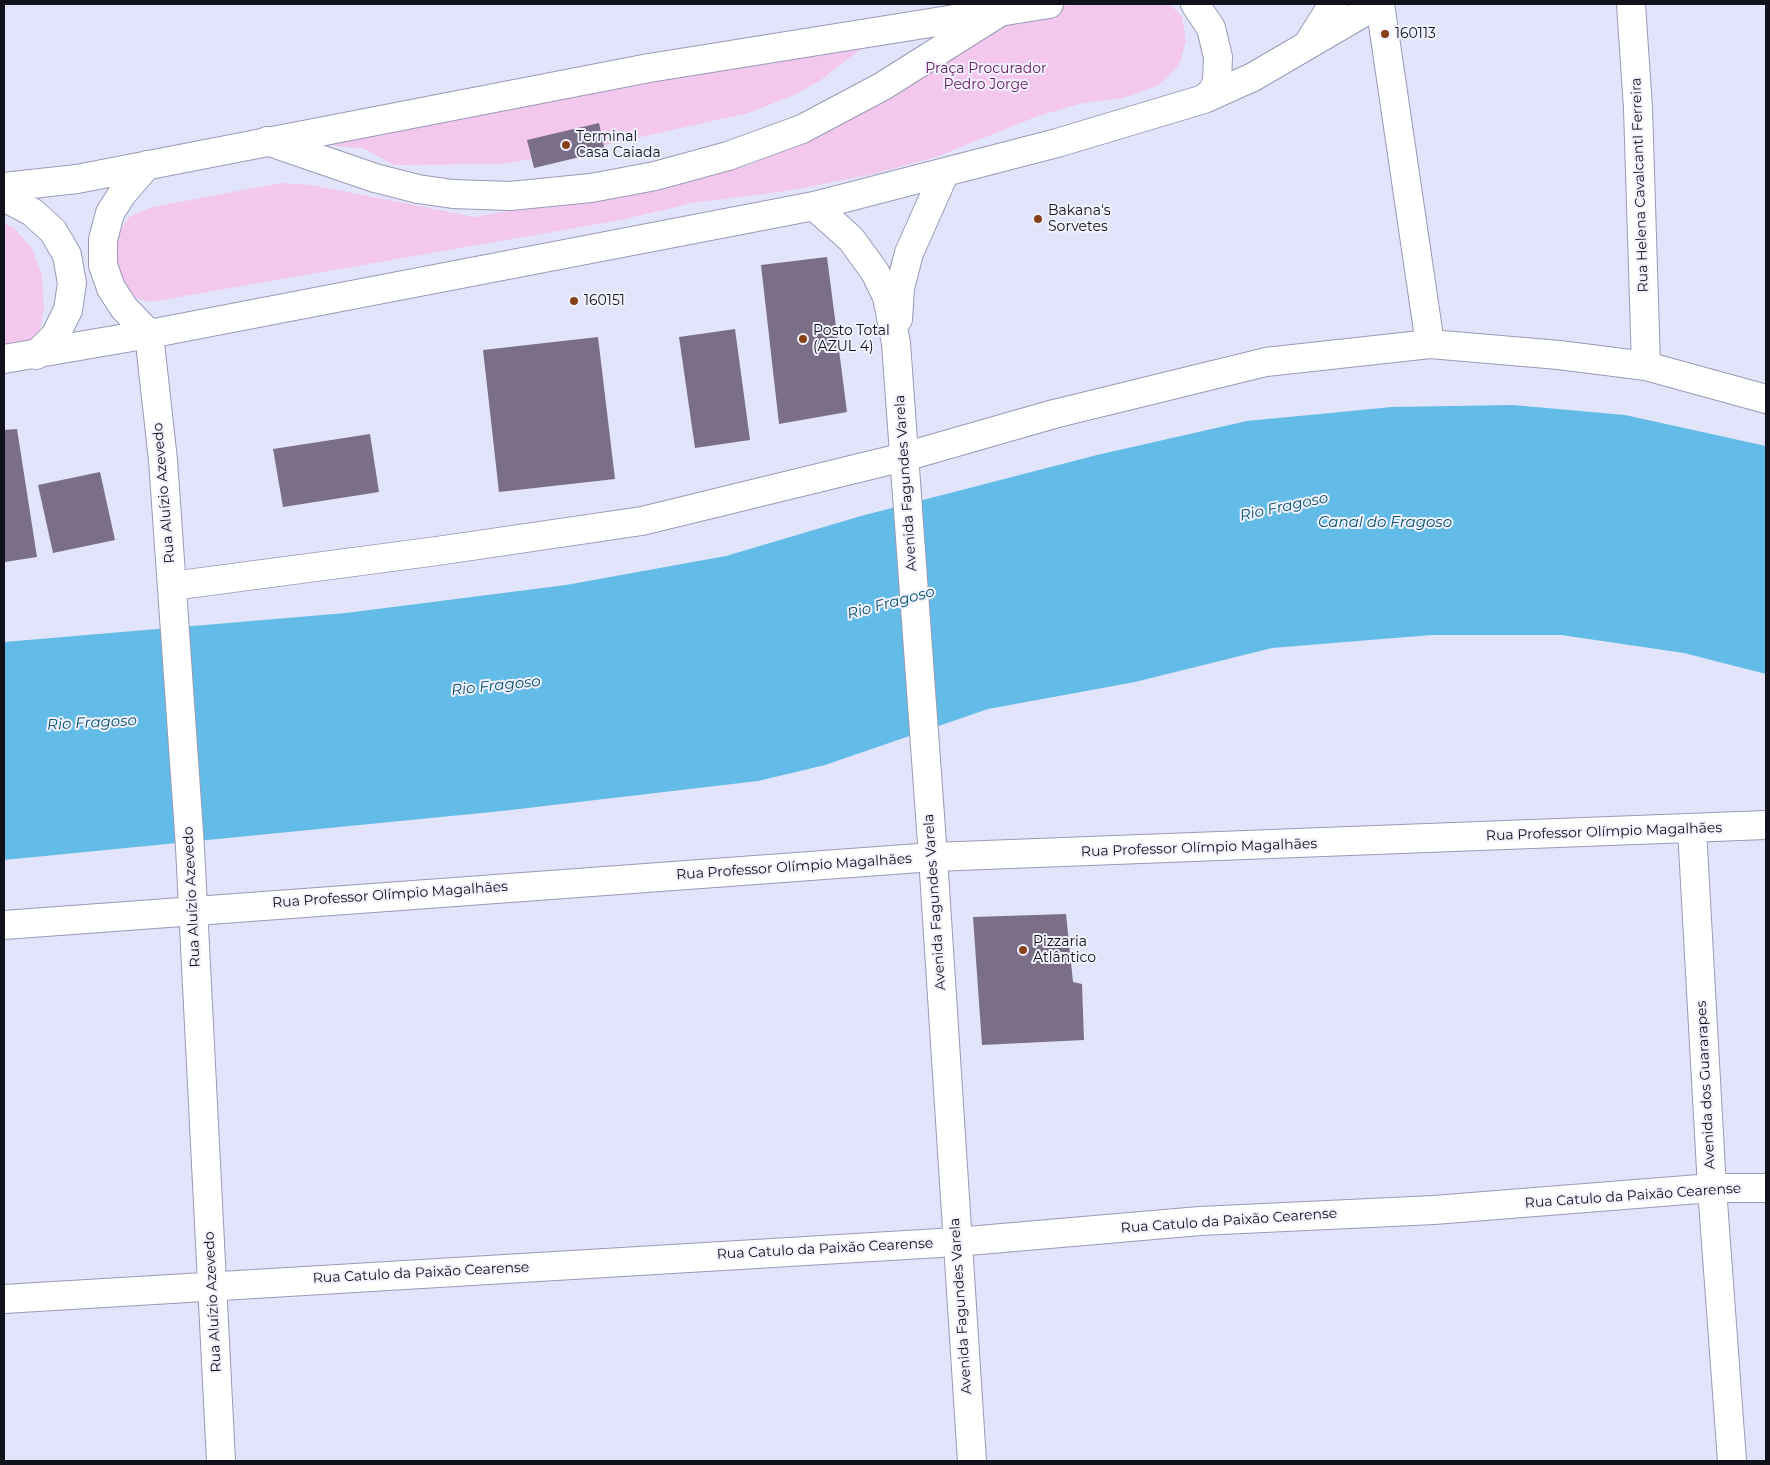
<!DOCTYPE html>
<html>
<head>
<meta charset="utf-8">
<style>
	body { margin:0 }
	#map { position:relative; width:1770px; height:1465px; overflow:hidden; background:#e2e4fb; font-family:Montserrat,sans-serif }
	canvas { display:block }
	.frame { position:absolute; inset:0; border:5px solid #10111a; pointer-events:none }
</style>
</head>
<body>
<div id="map">
<canvas width="1770" height="1465"></canvas>
<div class="frame"></div>
</div>
<script>
const context = document.querySelector('canvas').getContext('2d');
context.lineJoin = 'round';
function paint(path, color) {
  context.fillStyle = color;
  context.fill(path, 'evenodd');
}
function poly(rows) {
  const path = new Path2D();
  for (const r of rows) {
    path.moveTo(r[0], r[1]);
    for (let i = 2; i < r.length; i += 2) path.lineTo(r[i], r[i + 1]);
  }
  return path;
}
function strokePath(path, color, width, dash) {
  context.strokeStyle = color;
  context.lineWidth = width;
  context.lineCap = dash ? 'butt' : 'round';
  context.setLineDash(dash || []);
  context.stroke(path);
}
function label(font, color, halo, rows, align = 'center') {
  context.font = font + ' Montserrat,sans-serif';
  context.lineWidth = 4;
  context.setLineDash([]);
  context.textBaseline = 'middle';
  context.strokeStyle = halo;
  context.fillStyle = color;
  for (const [text, x, y, turn = 0] of rows) {
    context.save();
    context.translate(x, y);
    context.rotate((+turn || 0) * Math.PI / 180);
    context.textAlign = isNaN(turn) ? turn : align;
    if (halo) context.strokeText(text, 0, 0);
    context.fillText(text, 0, 0);
    context.restore();
  }
}
paint(poly([
	[1076,4,1170,4,1182,17,1186,41,1179,65,1157,86,1123,98,1083,103,1038,116,936,157,873,174,793,190,692,203,621,220,150,302,127,296,111,246,129,217,153,207,281,183,311,185,475,217,743,167,774,155,896,65,980,21],
	[875,38,821,80,792,96,748,113,592,148,503,164,394,165,363,148,335,146,331,139],
	[4,224,13,227,32,248,42,276,44,309,39,332,26,344,4,353]
]), '#f3c8ec');
paint(poly([
	[1513,405,1625,415,1766,446,1766,674,1684,653,1561,635,1431,635,1272,648,1135,682,988,709,825,765,758,781,502,811,4,860,4,642,346,613,566,585,726,556,861,516,1097,455,1247,421,1392,407]
]), '#62bce7');
paint(poly([
	[599,123,605,151,534,168,527,140],
	[827,257,847,412,779,424,761,265],
	[735,329,750,440,695,448,679,337],
	[598,337,615,479,499,492,483,350],
	[17,429,37,557,5,562,4,430],
	[370,434,379,492,283,507,273,449],
	[100,472,115,540,53,553,38,485],
	[1066,914,1073,982,1082,984,1084,1040,982,1045,973,917]
]), '#7b6f88');
const minor = poly([
	[1380,4,1430,344],
	[1631,4,1638,108,1646,366],
	[1308,44,1333,4],
	[267,141,375,178,418,189,453,194,510,196,591,188,655,176,728,156,802,129,883,86,1000,12],
	[149,334,163,460,190,847,221,1461],
	[172,586,437,551,642,521,904,457,1054,414,1266,362,1430,344,1559,355,1646,366,1766,399],
	[1692,829,1712,1188,1732,1461],
	[4,925,933,857,1766,825],
	[4,1299,956,1242,1200,1221,1434,1210,1712,1188,1766,1188]
]);
const major = poly([
	[1195,4,1211,28,1218,57,1217,81,1213,91,1204,99],
	[147,165,122,194,110,213,103,240,103,265,111,288,124,308,149,334],
	[4,187,77,179,649,68,1049,4],
	[4,197,32,212,53,231,67,255,72,283,68,310,55,336,36,355],
	[814,206,851,239,875,272,887,297,896,343,933,857,972,1461],
	[898,319,900,288,909,253,945,172],
	[4,359,149,334,814,206,1057,143,1204,99,1253,77,1378,4]
]);
strokePath(minor, '#989bb6', 30);
strokePath(major, '#989bb6', 30);
strokePath(minor, '#fff', 28);
strokePath(major, '#fff', 28);
for (const [x, y, r, color] of [
	[1385,34,5,"#864119"],
	[566,145,5,"#864119"],
	[1038,219,5,"#864119"],
	[574,301,5,"#864119"],
	[803,339,5,"#864119"],
	[1023,950,5,"#864119"]
]) {
  const dot = new Path2D();
  dot.arc(x, y, r, 0, 2 * Math.PI);
  context.fillStyle = color;
  context.fill(dot);
  strokePath(dot, '#f1f2fe', 2);
}
label('14px', '#10111a', '#f1f2fe', [
	["160113",1395,34],
	["Terminal",576,137],
	["Casa Caiada",576,153],
	["Bakana's",1048,211],
	["Sorvetes",1048,227],
	["160151",584,301],
	["Posto Total",813,331],
	["(AZUL 4)",813,347],
	["Pizzaria",1033,942],
	["Atlântico",1033,958]
], 'left');
label('14px', '#6c2165', '#f1f2fe', [
	["Praça Procurador",986,69],
	["Pedro Jorge",986,85]
]);
label('14px', '#10111a', '#f1f2fe', [
	["Rua Helena CavalcantI Ferreira",1640,185,-92],
	["Avenida Fagundes Varela",906,483,-94],
	["Rua Aluízio Azevedo",164,493,-95],
	["Rua Professor Olímpio Magalhães",1604,832,-2],
	["Rua Professor Olímpio Magalhães",1199,848,-2],
	["Rua Professor Olímpio Magalhães",794,867,-4],
	["Rua Professor Olímpio Magalhães",390,895,-4],
	["Rua Aluízio Azevedo",192,897,-93],
	["Avenida Fagundes Varela",935,902,-94],
	["Avenida dos Guararapes",1706,1085,-93],
	["Rua Catulo da Paixão Cearense",1633,1196,-4],
	["Rua Catulo da Paixão Cearense",1229,1221,-4],
	["Rua Catulo da Paixão Cearense",825,1249,-3],
	["Rua Catulo da Paixão Cearense",421,1273,-3],
	["Rua Aluízio Azevedo",213,1302,-93],
	["Avenida Fagundes Varela",961,1306,-94]
]);
label('italic 15px', '#065370', '#f1f2fe', [
	["Rio Fragoso",1284,507,-12],
	["Canal do Fragoso",1385,523],
	["Rio Fragoso",891,603,-15],
	["Rio Fragoso",496,686,-6],
	["Rio Fragoso",92,723,-3]
]);
</script>
</body>
</html>
